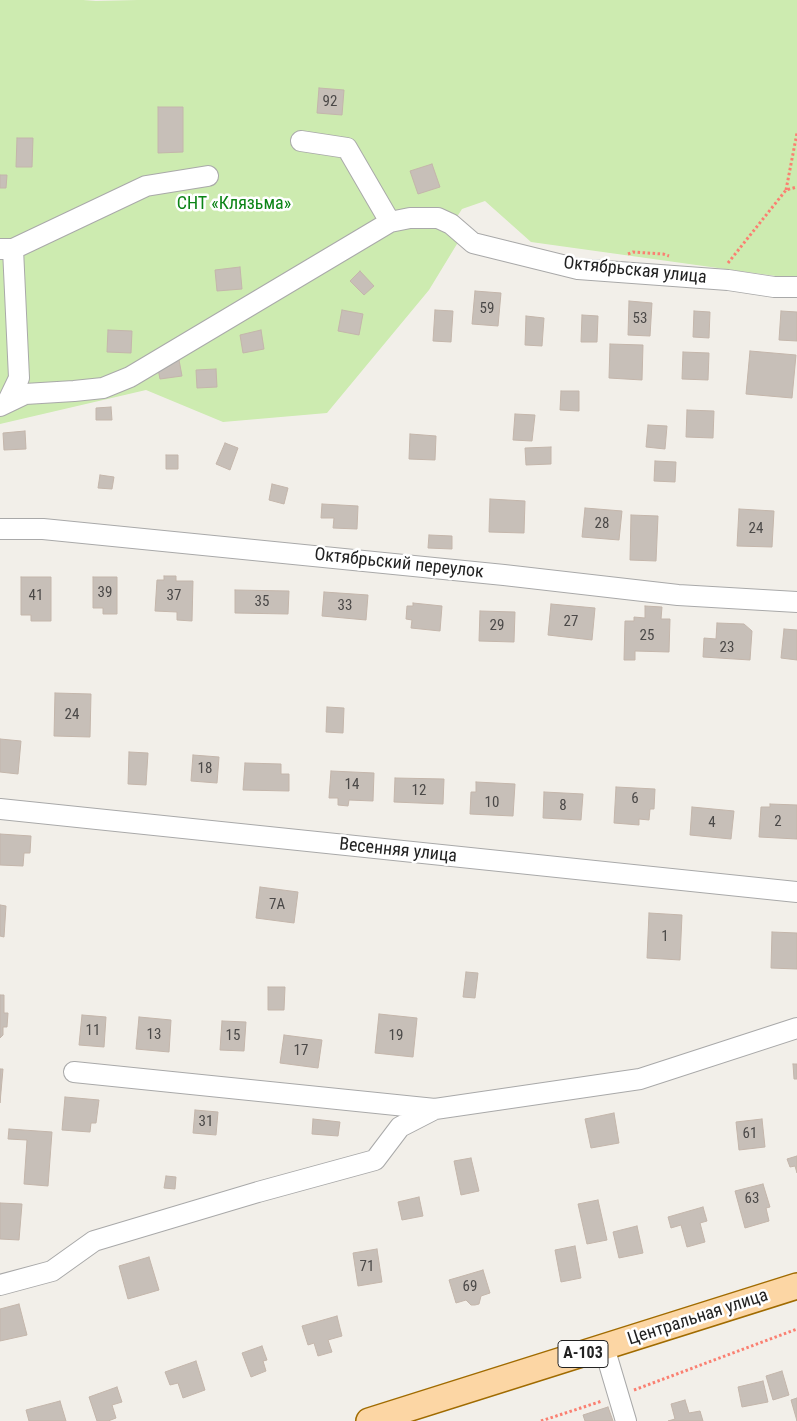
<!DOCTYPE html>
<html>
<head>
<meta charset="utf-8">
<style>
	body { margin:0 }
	canvas { display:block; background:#f2efe9 }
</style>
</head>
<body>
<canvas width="797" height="1421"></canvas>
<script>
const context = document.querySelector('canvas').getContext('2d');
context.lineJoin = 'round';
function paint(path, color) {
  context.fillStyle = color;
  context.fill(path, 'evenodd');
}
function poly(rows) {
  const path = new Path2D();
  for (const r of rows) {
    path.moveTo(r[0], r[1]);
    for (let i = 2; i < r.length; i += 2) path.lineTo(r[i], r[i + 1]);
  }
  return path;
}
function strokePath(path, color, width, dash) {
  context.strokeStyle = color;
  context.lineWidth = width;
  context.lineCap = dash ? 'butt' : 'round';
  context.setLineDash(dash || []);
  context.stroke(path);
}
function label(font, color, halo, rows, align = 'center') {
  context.font = font + ' "Roboto Condensed",sans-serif';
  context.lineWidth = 5;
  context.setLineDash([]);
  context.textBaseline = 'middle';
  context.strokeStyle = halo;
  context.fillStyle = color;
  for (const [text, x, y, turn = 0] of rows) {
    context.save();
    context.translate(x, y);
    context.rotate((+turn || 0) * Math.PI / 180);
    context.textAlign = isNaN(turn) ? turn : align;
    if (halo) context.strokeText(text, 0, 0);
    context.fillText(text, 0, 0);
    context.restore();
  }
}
paint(poly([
	[0,0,83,0,96,1,138,0,797,0,797,279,531,242,485,201,462,209,446,234,460,239,429,290,327,413,223,422,146,390,0,424]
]), '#cdebb0');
const building = poly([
	[319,88,344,90,342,115,317,113,319,88],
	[158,107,183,107,183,152,158,153,158,107],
	[17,138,33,138,32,167,16,167,17,138],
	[432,164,440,187,418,194,410,171,432,164],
	[0,175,7,175,6,188,0,188,0,175],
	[240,267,242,289,217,291,215,270,240,267],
	[360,271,374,286,364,295,350,281,360,271],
	[475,291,501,293,498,326,472,324,475,291],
	[629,301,652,303,650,336,628,335,629,301],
	[342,310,363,314,359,335,338,331,342,310],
	[435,310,453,311,451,342,433,341,435,310],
	[694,311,710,312,709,338,693,337,694,311],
	[781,311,797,312,797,341,779,340,781,311],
	[582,315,598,316,597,342,581,342,582,315],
	[526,316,544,318,542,346,525,345,526,316],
	[108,330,132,331,131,353,107,352,108,330],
	[261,330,264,349,243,353,240,335,261,330],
	[610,344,643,345,642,380,609,378,610,344],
	[750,351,796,355,792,398,746,394,750,351],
	[683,352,709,353,708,380,682,379,683,352],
	[179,360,182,376,160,379,157,364,179,360],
	[216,369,217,387,197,388,196,370,216,369],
	[561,391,579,391,579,411,560,410,561,391],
	[111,407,112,420,96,420,96,408,111,407],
	[687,410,714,411,713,438,686,437,687,410],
	[515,414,535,415,532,441,513,440,515,414],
	[648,425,667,426,665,449,646,447,648,425],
	[25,431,26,449,4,450,3,433,25,431],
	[410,434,436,436,435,460,409,459,410,434],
	[225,443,238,448,230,470,216,464,225,443],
	[551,447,551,464,526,465,525,448,551,447],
	[166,455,178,455,178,469,166,469,166,455],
	[655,461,676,462,675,482,654,481,655,461],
	[100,475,114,477,112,489,98,488,100,475],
	[272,484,288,488,284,504,269,500,272,484],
	[490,499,525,501,524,533,489,532,490,499],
	[322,504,358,506,357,529,333,528,334,518,321,518,322,504],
	[585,508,622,511,619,540,582,537,585,508],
	[739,509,774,511,772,547,737,546,739,509],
	[631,515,658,516,656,561,630,560,631,515],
	[429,535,452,536,452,549,428,548,429,535],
	[164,576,176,576,176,581,193,581,192,621,177,620,177,612,155,611,157,580,164,580,164,576],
	[21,577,51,577,51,621,31,621,31,615,21,615,21,577],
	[93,577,117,577,117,614,103,614,103,608,93,608,93,577],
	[235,590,289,591,288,614,235,613,235,590],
	[324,592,368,595,366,620,322,616,324,592],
	[413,603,442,606,440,631,411,628,412,620,406,619,407,606,413,606,413,603],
	[551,604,595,608,592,640,548,635,551,604],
	[645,606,662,607,661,619,670,619,669,652,635,651,635,660,624,660,625,621,634,621,634,617,645,618,645,606],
	[480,611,515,612,514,642,479,641,480,611],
	[717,623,744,624,752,631,750,660,703,657,704,638,716,639,717,623],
	[784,629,797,630,797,660,781,658,784,629],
	[55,693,91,694,90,737,54,736,55,693],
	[327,707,344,708,343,733,326,732,327,707],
	[0,739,21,741,18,774,0,772,0,739],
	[129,752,148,753,146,785,128,784,129,752],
	[193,755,219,757,217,783,191,781,193,755],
	[245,763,281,764,281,774,289,774,289,791,243,790,245,763],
	[331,771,374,773,373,801,349,800,348,806,338,805,338,798,329,798,331,771],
	[395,778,444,779,443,804,394,802,395,778],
	[476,782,515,784,513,816,470,814,471,792,476,792,476,782],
	[616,787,655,789,654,809,650,809,649,820,639,819,639,825,614,823,616,787],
	[544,792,583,794,581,820,543,818,544,792],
	[770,804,797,805,797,839,759,837,761,807,770,807,770,804],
	[692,807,734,811,731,839,690,835,692,807],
	[0,834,31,836,30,853,24,853,23,866,0,865,0,834],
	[260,887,298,892,294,923,256,918,260,887],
	[0,905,6,906,4,937,0,936,0,905],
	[649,913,682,915,680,960,647,958,649,913],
	[772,932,797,933,797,969,771,968,772,932],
	[466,972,478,973,475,998,463,997,466,972],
	[268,987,285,987,284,1010,268,1010,268,987],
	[0,995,4,995,4,1013,8,1013,7,1027,3,1027,3,1035,0,1038,0,995],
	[379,1014,417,1018,413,1057,375,1053,379,1014],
	[82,1015,106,1017,104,1047,79,1045,82,1015],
	[139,1017,171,1020,169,1052,136,1049,139,1017],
	[222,1021,246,1022,244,1051,220,1050,222,1021],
	[284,1035,322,1040,318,1068,280,1063,284,1035],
	[793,1064,797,1064,797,1079,794,1079,793,1064],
	[0,1069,3,1069,0,1103,0,1069],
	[65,1097,99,1100,96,1123,91,1123,90,1132,62,1130,65,1097],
	[195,1110,218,1112,216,1135,193,1133,195,1110],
	[614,1113,619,1143,591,1148,585,1119,614,1113],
	[313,1119,340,1122,338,1136,312,1134,313,1119],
	[762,1119,765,1147,739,1150,736,1122,762,1119],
	[9,1129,52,1132,48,1186,24,1184,27,1140,8,1139,9,1129],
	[797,1156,797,1173,795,1166,790,1167,787,1159,797,1156],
	[471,1158,479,1191,461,1195,454,1161,471,1158],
	[166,1176,176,1177,175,1189,164,1188,166,1176],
	[763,1184,770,1207,766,1208,769,1221,745,1228,735,1191,763,1184],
	[419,1197,423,1216,402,1220,398,1202,419,1197],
	[598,1200,607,1240,587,1244,578,1204,598,1200],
	[0,1203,22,1204,19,1240,0,1239,0,1203],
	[703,1207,707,1221,700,1223,705,1242,687,1247,681,1225,671,1228,668,1217,703,1207],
	[637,1226,643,1253,619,1258,613,1232,637,1226],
	[575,1246,581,1278,561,1282,555,1250,575,1246],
	[377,1249,382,1282,358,1286,353,1253,377,1249],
	[149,1257,159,1290,128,1299,119,1266,149,1257],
	[483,1270,490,1293,481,1296,479,1304,475,1305,471,1305,466,1300,456,1303,449,1280,483,1270],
	[19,1304,27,1335,0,1341,0,1309,19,1304],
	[337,1316,342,1336,328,1340,332,1352,318,1356,314,1343,308,1345,302,1326,337,1316],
	[262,1346,267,1360,263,1361,266,1371,251,1377,242,1353,262,1346],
	[196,1361,205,1390,183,1398,178,1383,170,1385,165,1372,196,1361],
	[782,1371,789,1395,773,1400,766,1376,782,1371],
	[763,1381,768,1402,742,1407,738,1387,763,1381],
	[117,1387,122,1402,112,1405,116,1418,108,1421,97,1421,89,1397,117,1387],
	[797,1398,797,1421,791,1400,797,1398],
	[685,1400,689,1413,700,1411,703,1421,668,1421,675,1419,671,1404,685,1400],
	[60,1401,66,1421,29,1421,26,1410,60,1401],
	[608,1407,613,1421,585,1421,583,1415,608,1407]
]);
paint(building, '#c7bfb8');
strokePath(building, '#c4b6ab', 1);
const minor = poly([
	[301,141,347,148,390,222],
	[0,249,13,249,146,186,208,176],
	[8,401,19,378,13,249],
	[0,406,25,394,74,391,103,388,130,377,390,222,410,218,438,218,451,224,473,243,578,269,728,280,774,287,797,287],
	[0,529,43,529,504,575,678,595,797,602],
	[0,809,797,892],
	[74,1072,435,1109],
	[0,1285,52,1271,94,1241,258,1192,375,1160,400,1127,435,1109,640,1079,797,1028],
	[604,1347,626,1421]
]);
const major = poly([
	[369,1421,797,1286]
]);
strokePath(minor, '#a9a9a9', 22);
strokePath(major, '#a06b00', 28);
strokePath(poly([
	[786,190,797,133],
	[628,254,633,252,663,254,669,256],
	[728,263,786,190,797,187],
	[634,1390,797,1329],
	[541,1421,602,1401]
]), '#fa8072', 3, [2.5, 2.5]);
strokePath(minor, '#fff', 20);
strokePath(major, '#fcd6a4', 25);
label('15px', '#4b4948', null, [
	["92",330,102],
	["59",487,309],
	["53",640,319],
	["28",602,524],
	["24",756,529],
	["39",105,593],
	["41",36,596],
	["37",174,596],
	["35",262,602],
	["33",345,606],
	["27",571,622],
	["29",497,626],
	["25",647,636],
	["23",727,648],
	["24",72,715],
	["18",205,769],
	["14",352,785],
	["12",419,791],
	["6",635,799],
	["10",492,803],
	["8",563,806],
	["2",778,822],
	["4",712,823],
	["7А",277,905],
	["1",665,937],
	["11",93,1031],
	["13",154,1035],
	["15",233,1036],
	["19",396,1036],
	["17",301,1051],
	["31",206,1122],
	["61",750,1134],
	["63",752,1199],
	["71",367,1267],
	["69",470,1287]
]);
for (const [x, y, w] of [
	[583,1354,50]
]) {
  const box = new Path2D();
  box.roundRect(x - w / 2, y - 13.5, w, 27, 4);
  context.fillStyle = '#fff';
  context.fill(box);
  strokePath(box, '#222', 1);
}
label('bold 16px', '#222', null, [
	["А-103",583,1354]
]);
label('18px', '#0c8416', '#fff', [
	["СНТ «Клязьма»",234,204]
]);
label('18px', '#222', '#fff', [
	["Октябрьская улица",635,271,6],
	["Октябрьский переулок",399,564,6],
	["Весенняя улица",398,851,6],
	["Центральная улица",698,1318,-18]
]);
</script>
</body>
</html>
